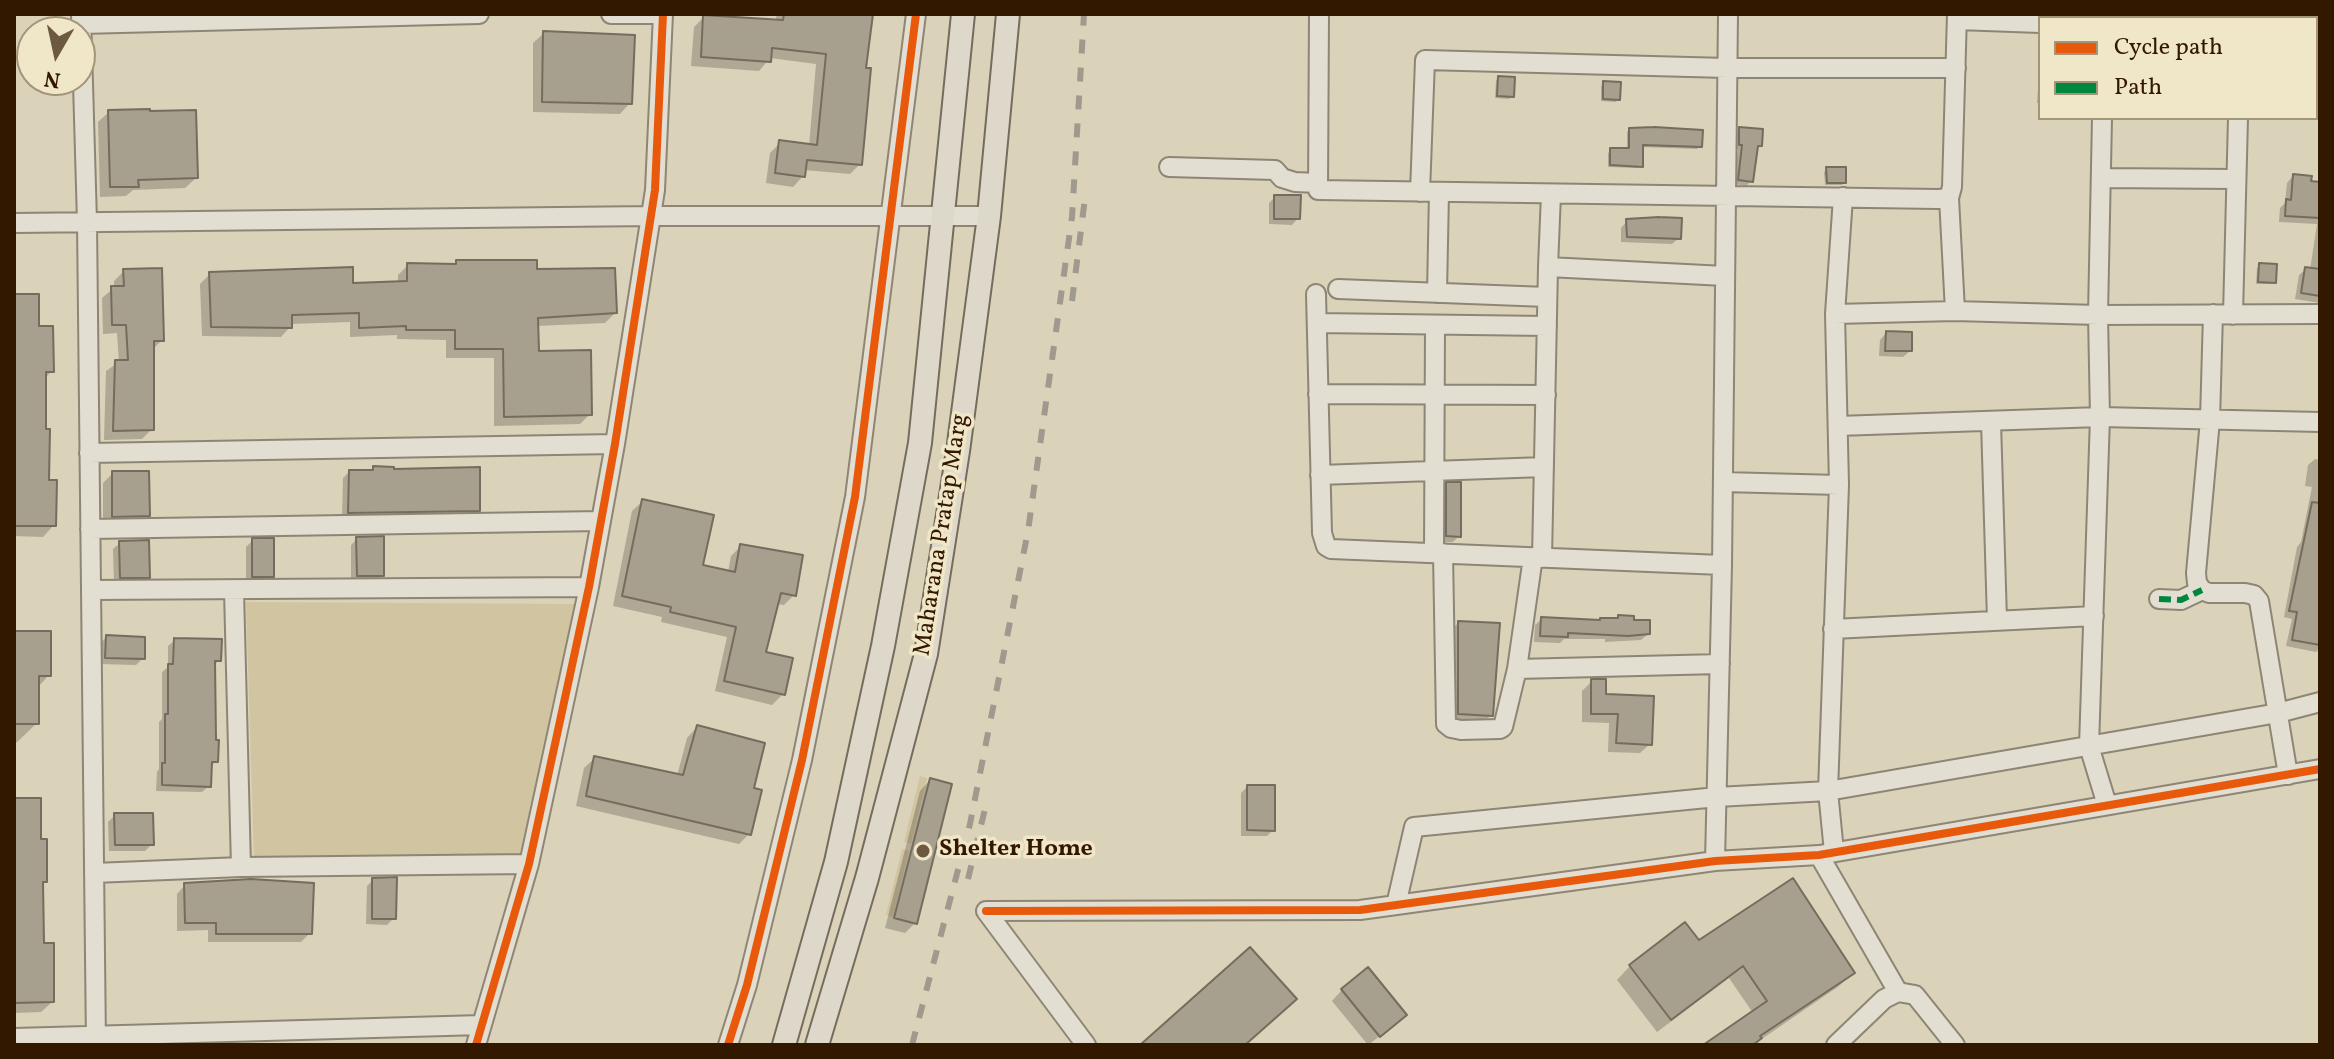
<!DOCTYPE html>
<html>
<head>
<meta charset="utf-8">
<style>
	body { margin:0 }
	#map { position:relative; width:2334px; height:1059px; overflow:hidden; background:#dad2b9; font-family:Vollkorn,serif }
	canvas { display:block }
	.frame { position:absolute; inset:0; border:16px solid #331800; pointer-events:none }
	.legend { position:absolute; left:2038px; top:16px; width:280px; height:104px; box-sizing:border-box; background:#f0e6c8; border:2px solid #a49478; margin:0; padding:10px 14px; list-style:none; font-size:24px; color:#331800 }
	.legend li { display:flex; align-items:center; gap:16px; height:40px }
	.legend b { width:40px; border:2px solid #a49478 }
	.north { position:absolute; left:16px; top:16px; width:80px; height:80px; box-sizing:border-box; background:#f0e6c8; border:2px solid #a49478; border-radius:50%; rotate:189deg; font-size:22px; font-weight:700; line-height:32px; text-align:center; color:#331800 }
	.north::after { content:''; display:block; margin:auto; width:28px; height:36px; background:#6d5941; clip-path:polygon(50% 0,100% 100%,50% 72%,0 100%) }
</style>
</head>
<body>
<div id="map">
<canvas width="2334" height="1059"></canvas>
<div class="frame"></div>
<ul class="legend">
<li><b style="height:10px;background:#e8590c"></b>Cycle path</li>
<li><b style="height:10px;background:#00873e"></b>Path</li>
</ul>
<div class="north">N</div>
</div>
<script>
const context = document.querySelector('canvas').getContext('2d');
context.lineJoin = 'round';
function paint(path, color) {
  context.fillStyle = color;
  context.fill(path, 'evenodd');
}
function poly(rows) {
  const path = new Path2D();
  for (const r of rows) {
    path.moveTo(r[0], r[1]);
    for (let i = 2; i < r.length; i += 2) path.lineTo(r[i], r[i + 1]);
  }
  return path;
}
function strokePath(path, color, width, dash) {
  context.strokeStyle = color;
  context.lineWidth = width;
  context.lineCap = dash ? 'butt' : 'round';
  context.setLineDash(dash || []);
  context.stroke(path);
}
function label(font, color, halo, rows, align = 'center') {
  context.font = font + ' Vollkorn,serif';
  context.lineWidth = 7;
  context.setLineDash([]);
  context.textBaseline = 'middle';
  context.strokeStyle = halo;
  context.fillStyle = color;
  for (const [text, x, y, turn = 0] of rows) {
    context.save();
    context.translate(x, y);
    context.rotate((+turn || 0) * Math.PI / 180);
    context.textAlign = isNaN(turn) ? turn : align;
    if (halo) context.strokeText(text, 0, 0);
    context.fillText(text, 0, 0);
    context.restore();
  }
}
paint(poly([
	[246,602,577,604,519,858,254,859],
	[920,776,927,778,911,844,904,842],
	[902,849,909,851,893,917,886,915]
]), '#d1c4a1');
paint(poly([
	[777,14,871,14,864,70,860,164,850,174,804,170,803,176,793,187,766,183,770,153,780,143,809,146,816,64,770,58,759,71,691,66,694,27,704,17,775,22],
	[544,33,630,103,620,114,533,112,533,43],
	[1498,78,1512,96,1509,99,1495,98,1496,81],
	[1604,83,1618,99,1616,102,1601,101,1601,86],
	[2040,86,2040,103,2037,103,2038,89],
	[109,112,196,178,185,188,133,190,126,196,100,197,98,122],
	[1740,129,1760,146,1755,151,1751,181,1746,186,1734,184,1738,149,1735,149,1735,134],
	[1630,130,1700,146,1697,149,1641,147,1641,166,1638,168,1608,167,1608,153,1611,150,1627,150,1627,132],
	[1827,169,1844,182,1842,185,1825,185,1824,172],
	[2293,176,2309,192,2320,194,2320,303,2295,299,2299,275,2306,269,2310,270,2317,224,2279,222,2280,208,2285,203,2287,183],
	[1275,197,1298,218,1292,225,1269,224,1269,203],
	[1627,221,1679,238,1672,244,1621,242,1621,228],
	[456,262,535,272,615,313,605,323,537,326,538,353,590,414,580,424,494,426,494,358,446,358,446,340,397,339,397,335,350,337,350,322,290,324,290,327,281,337,202,336,200,284,210,274,351,285,398,283,398,275,408,265,452,266],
	[2260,266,2274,282,2272,284,2256,284,2257,268],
	[124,271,162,340,152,350,152,429,142,439,104,440,106,371,119,362,117,333,103,334,102,298,114,288,114,281],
	[14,296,37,328,52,371,44,379,47,482,54,525,43,537,14,536],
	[1886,333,1910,351,1903,357,1879,356,1880,340],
	[2315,459,2320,460,2320,648,2316,652,2286,646,2292,619,2284,617,2297,547,2301,542,2312,487,2305,486,2308,465],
	[374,468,478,510,471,517,342,519,343,478,349,472,370,472],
	[113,473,148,515,137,526,103,526,103,483],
	[1447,484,1459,536,1453,542,1440,542,1441,491],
	[643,501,701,566,728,572,731,556,741,546,794,595,784,605,777,604,764,654,783,694,772,705,715,691,727,637,661,622,662,617,613,606,632,511],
	[357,539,382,575,376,582,351,582,351,545],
	[253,540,272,576,265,583,246,583,246,547],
	[120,543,148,577,142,583,114,584,113,549],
	[1542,619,1648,634,1641,640,1605,642,1605,639,1564,639,1560,643,1534,642,1535,625],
	[1458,623,1491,715,1481,725,1448,724,1448,633],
	[14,633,49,675,39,686,37,723,14,745],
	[106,637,143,658,136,665,99,664,100,644],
	[175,640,219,660,213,667,216,761,209,768,209,786,202,792,156,791,157,772,159,769,159,722,162,719,162,672,168,667,168,646],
	[1592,681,1650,744,1640,753,1608,752,1609,723,1582,722,1582,691],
	[697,727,751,789,749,834,739,844,576,806,584,768,595,758,677,776,687,738],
	[930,780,915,923,905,933,885,928,920,791],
	[1247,787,1273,830,1267,836,1241,836,1241,793],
	[14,791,14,800,39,841,45,881,41,886,42,945,52,1002,41,1012,14,1013],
	[115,815,152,844,145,851,109,851,108,822],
	[373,880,394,918,387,925,366,924,367,886],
	[185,885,310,933,301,942,208,942,208,930,177,931,177,894],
	[1684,925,1698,943,1853,973,1839,986,1753,1045,1707,1045,1753,1013,1729,978,1657,1032,1617,980,1630,966],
	[1342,990,1394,1025,1368,1045,1332,1001]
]), '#0003');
const building = poly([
	[784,14,873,14,866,68,871,68,862,165,807,160,805,177,775,173,779,140,817,145,826,54,772,48,771,62,701,57,703,15,783,20,784,14],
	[543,31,635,35,632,104,542,102,543,31],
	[1498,76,1515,77,1514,97,1497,96,1498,76],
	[1603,81,1621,82,1620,100,1603,99,1603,81],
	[150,109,150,111,196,110,198,178,138,180,139,187,110,187,108,110,150,109],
	[1654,127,1703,130,1702,147,1643,145,1643,167,1610,165,1610,148,1629,148,1629,128,1654,127],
	[1739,127,1763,129,1762,146,1758,146,1753,182,1738,180,1742,145,1739,145,1739,127],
	[1826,167,1846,167,1846,183,1827,183,1826,167],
	[2293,174,2312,176,2311,181,2320,182,2320,218,2285,216,2286,199,2291,200,2293,174],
	[1274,195,1301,195,1300,219,1274,219,1274,195],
	[1659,217,1682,218,1681,239,1627,237,1626,219,1659,217],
	[456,260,537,260,537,269,615,268,617,313,538,318,539,351,591,350,592,415,504,417,503,349,455,349,455,330,406,330,406,326,359,328,359,313,292,315,292,328,211,327,209,272,353,267,353,283,407,281,407,263,456,264,456,260],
	[2259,263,2277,264,2276,283,2258,282,2259,263],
	[2305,267,2320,269,2320,296,2301,293,2305,267],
	[162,268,164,341,154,341,154,430,113,431,115,360,128,360,126,325,112,325,111,286,124,286,123,269,162,268],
	[14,294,39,294,39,326,53,326,54,372,46,372,46,429,50,429,49,480,57,480,56,526,14,526,14,294],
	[1886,331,1912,332,1912,351,1885,351,1886,331],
	[373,466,394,467,394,469,480,467,480,511,348,513,349,470,373,470,373,466],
	[112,471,149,471,150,516,112,517,112,471],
	[1446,482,1461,482,1461,537,1446,536,1446,482],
	[642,499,714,515,703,565,735,572,740,544,803,555,796,596,781,593,766,652,793,658,785,695,724,681,736,627,670,612,671,607,622,596,642,499],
	[2312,502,2320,503,2320,645,2292,640,2297,612,2289,611,2312,502],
	[384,536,384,576,357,576,356,537,384,536],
	[252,538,274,538,274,577,252,577,252,538],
	[149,540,150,578,120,578,119,541,149,540],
	[1618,615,1634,616,1634,620,1650,620,1650,634,1628,636,1568,633,1568,637,1540,636,1541,617,1600,620,1600,618,1618,618,1618,615],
	[1458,621,1500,623,1493,716,1458,714,1458,621],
	[14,631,51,631,51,676,39,676,39,724,14,724,14,631],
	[106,635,145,637,145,659,105,658,106,635],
	[174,638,222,639,221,661,215,661,216,740,219,740,218,762,212,762,211,787,162,785,162,763,165,763,165,714,168,714,168,664,173,664,174,638],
	[1591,679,1606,679,1606,694,1654,696,1652,745,1616,743,1618,714,1591,714,1591,679],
	[697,725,765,743,754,788,762,790,751,835,586,796,594,756,683,775,697,725],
	[930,778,952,784,917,924,894,918,930,778],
	[1247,785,1275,785,1275,831,1247,830,1247,785],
	[14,798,41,798,41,839,47,839,47,882,43,882,44,943,54,943,54,1002,14,1003,14,798],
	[114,813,153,813,154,845,115,845,114,813],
	[397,877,396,919,372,919,372,878,397,877],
	[1793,878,1855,973,1760,1036,1762,1038,1753,1045,1703,1045,1767,1001,1743,966,1671,1020,1629,965,1685,922,1699,940,1793,878],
	[251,879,314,883,312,934,216,934,216,923,185,923,184,883,251,879],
	[1250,947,1297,999,1245,1045,1140,1045,1250,947],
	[1368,967,1407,1015,1380,1037,1341,989,1368,967]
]);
paint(building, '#a8a08e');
strokePath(building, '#756c5d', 2);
const minor = poly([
	[81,14,87,222,96,1045],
	[611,14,663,14],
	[1319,14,1318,190,1938,199,1949,198,1952,187,1957,14],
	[2104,14,2104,18],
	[2243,18,2244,14],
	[1958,20,2040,23],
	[81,24,479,14],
	[2102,118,2098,315,2100,417,2089,746,2107,805],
	[1169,167,1275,170,1282,178,1295,182,1318,183],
	[2101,178,2236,179],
	[1420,192,1425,60,1727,68,1956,68],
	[1949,198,1955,311],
	[14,223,651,216,989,216],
	[1548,267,1725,276],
	[1338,289,1547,297],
	[1437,293,1439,192],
	[1316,294,1322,533,1326,546,1331,549,1722,565],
	[1835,314,1955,311,2098,315,2320,314],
	[2213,314,2210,420,2196,573,2197,583,2202,590,2209,593,2245,593,2254,595,2259,601,2288,775],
	[2233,315,2238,118],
	[1317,323,1547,326],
	[1318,394,1546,395],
	[1991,422,1997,620],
	[1838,426,2100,417,2320,422],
	[89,453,615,444],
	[1320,475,1544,467],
	[1723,482,1839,485],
	[90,529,601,521],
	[1434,553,1435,325],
	[1443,553,1446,724,1451,728,1461,730,1500,729,1503,727,1517,669],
	[1533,557,1517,669,1720,664],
	[1542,558,1548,267,1551,194],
	[91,590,589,587],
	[234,591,241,867],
	[2159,599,2181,600,2202,590],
	[1833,629,2094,616],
	[1834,852,1828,791,1839,485,1835,314,1843,197],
	[1819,855,1898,992],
	[1715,861,1722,565,1728,14],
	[94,873,241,867,529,864],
	[1396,905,1414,827,1717,797,1828,791,2278,713,2320,702],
	[986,911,1360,910,1715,861,1819,855,2320,769],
	[986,911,1086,1045],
	[14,1038,482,1025],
	[476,1045,529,864,589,587,615,444,655,190,663,14],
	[728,1045,747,985,802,760,855,497,916,14],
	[1836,1045,1884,999,1898,992,1915,995,1955,1045]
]);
const major = poly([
	[784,1045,836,862,883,646,920,443,963,14],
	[817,1045,867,878,926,654,958,451,989,216,1008,14]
]);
strokePath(minor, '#8e8574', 22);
strokePath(major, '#756c5d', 26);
strokePath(minor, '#e2ded1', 18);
strokePath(major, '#ddd8c9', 22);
strokePath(poly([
	[1072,301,1085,198],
	[968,879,985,809],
	[912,1045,970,824,1028,531,1072,217,1084,14]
]), '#a09a8e', 6, [14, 14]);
strokePath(poly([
	[2159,599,2181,600,2202,590]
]), '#00873e', 6, [12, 6]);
strokePath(poly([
	[986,911,1360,910,1715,861,1819,855,2320,769],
	[476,1045,529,864,589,587,615,444,655,190,663,14],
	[728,1045,747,985,802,760,855,497,916,14]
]), '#e8590c', 8);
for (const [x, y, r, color] of [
	[923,851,8,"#6d5941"]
]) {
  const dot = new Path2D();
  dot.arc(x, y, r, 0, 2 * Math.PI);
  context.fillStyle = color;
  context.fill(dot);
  strokePath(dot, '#f0e6c8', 3);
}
label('24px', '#331800', '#f0e6c8', [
	["Maharana Pratap Marg",943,535,-81]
]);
label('bold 24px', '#331800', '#f0e6c8', [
	["Shelter Home",939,851]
], 'left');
</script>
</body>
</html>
